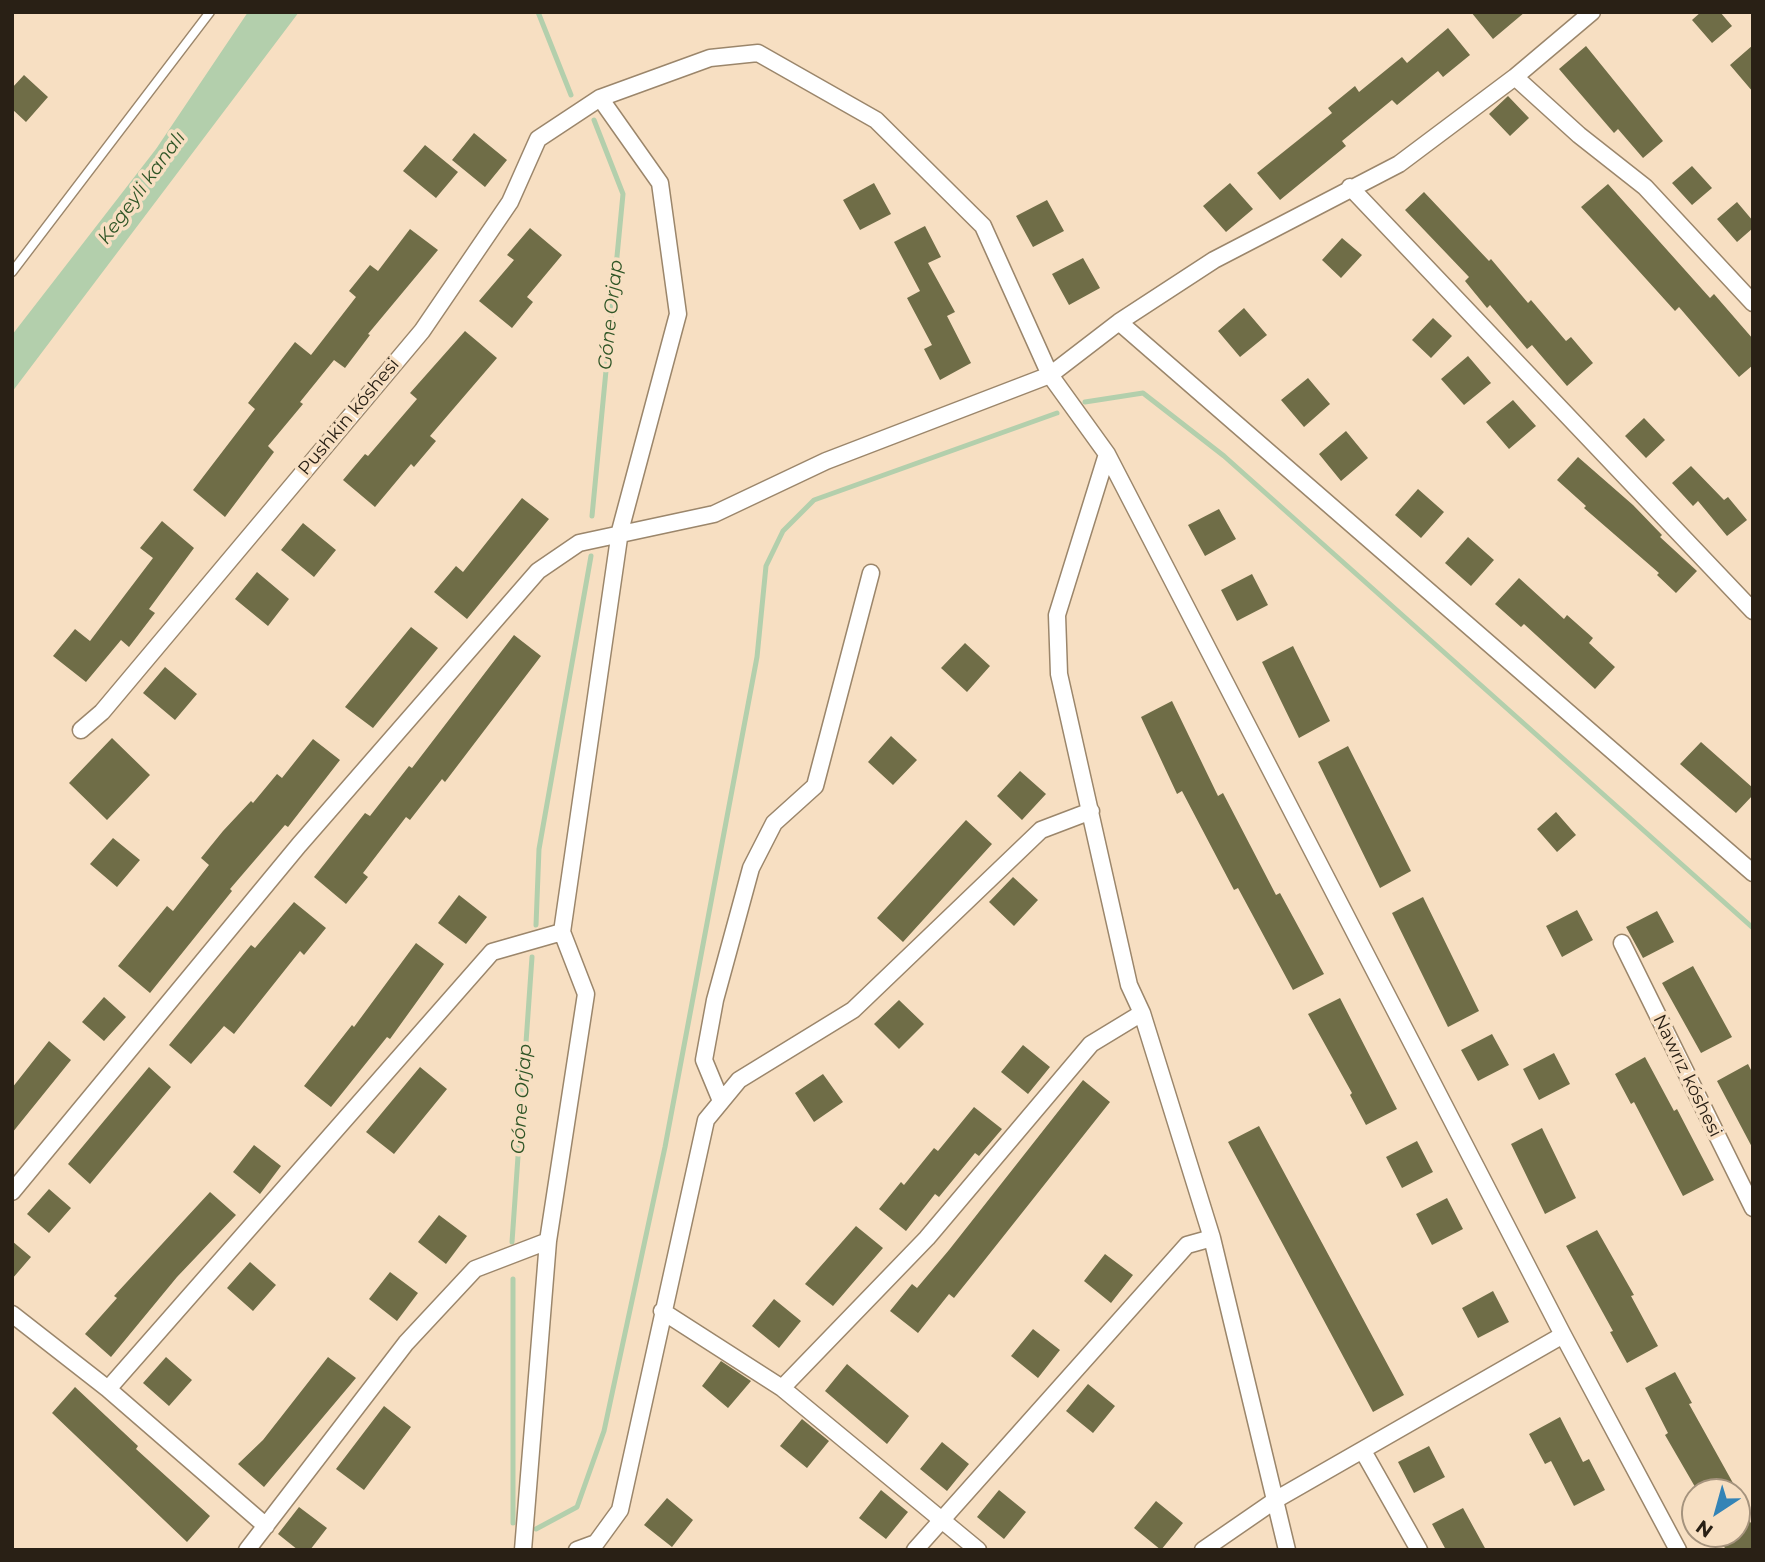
<!DOCTYPE html>
<html>
<head>
<meta charset="utf-8">
<style>
	body { margin:0 }
	#map { position:relative; width:1765px; height:1562px; overflow:hidden; background:#f7dfc2; font-family:Montserrat,sans-serif }
	canvas { display:block }
	.frame { position:absolute; inset:0; border:14px solid #292015; pointer-events:none }
	.north { position:absolute; left:1681px; top:1478px; width:70px; height:70px; box-sizing:border-box; background:#f7dfc2; border:2px solid #a5937d; border-radius:50%; rotate:216deg; font-size:19px; font-weight:700; line-height:28px; text-align:center; color:#292015 }
	.north::after { content:''; display:block; margin:auto; width:24px; height:32px; background:#3484b6; clip-path:polygon(50% 0,100% 100%,50% 72%,0 100%) }
</style>
</head>
<body>
<div id="map">
<canvas width="1765" height="1562"></canvas>
<div class="frame"></div>
<div class="north">N</div>
</div>
<script>
const context = document.querySelector('canvas').getContext('2d');
context.lineJoin = 'round';
function paint(path, color) {
  context.fillStyle = color;
  context.fill(path, 'evenodd');
}
function poly(rows) {
  const path = new Path2D();
  for (const r of rows) {
    path.moveTo(r[0], r[1]);
    for (let i = 2; i < r.length; i += 2) path.lineTo(r[i], r[i + 1]);
  }
  return path;
}
function strokePath(path, color, width, dash) {
  context.strokeStyle = color;
  context.lineWidth = width;
  context.lineCap = dash ? 'butt' : 'round';
  context.setLineDash(dash || []);
  context.stroke(path);
}
function label(font, color, halo, rows, align = 'center') {
  context.font = font + ' Montserrat,sans-serif';
  context.lineWidth = 7;
  context.setLineDash([]);
  context.textBaseline = 'middle';
  context.strokeStyle = halo;
  context.fillStyle = color;
  for (const [text, x, y, turn = 0] of rows) {
    context.save();
    context.translate(x, y);
    context.rotate((+turn || 0) * Math.PI / 180);
    context.textAlign = isNaN(turn) ? turn : align;
    if (halo) context.strokeText(text, 0, 0);
    context.fillText(text, 0, 0);
    context.restore();
  }
}
paint(poly([
	[248,12,299,12,12,392,12,335,156,149]
]), '#b3cfac');
strokePath(poly([
	[538,12,571,95],
	[1085,402,1143,393,1224,456,1753,928],
	[592,516,623,194,594,120],
	[536,925,539,849,591,556],
	[512,1242,532,957],
	[513,1523,513,1279],
	[536,1529,577,1507,604,1431,665,1147,757,657,766,566,783,531,814,500,1057,413]
]), '#b3cfac', 5);
paint(poly([
	[1471,12,1525,12,1493,39],
	[1701,12,1720,12,1732,26,1712,43,1692,20],
	[1448,28,1470,55,1443,77,1438,71,1397,105,1392,100,1342,141,1346,146,1280,200,1257,173,1332,113,1328,108,1355,86,1359,92,1402,57,1407,63],
	[1753,45,1753,92,1730,65],
	[1586,46,1663,141,1643,158,1618,129,1614,133,1559,69],
	[24,75,48,97,26,122,12,109,12,88],
	[1508,96,1529,118,1510,136,1489,114],
	[474,133,507,160,485,187,452,160],
	[425,145,458,172,436,198,403,171],
	[1692,166,1712,188,1692,205,1672,183],
	[874,183,891,214,860,230,843,200],
	[1230,183,1253,209,1226,232,1203,206],
	[1608,184,1710,298,1714,294,1753,339,1753,365,1739,377,1679,307,1675,311,1581,207],
	[1424,192,1489,261,1491,259,1528,303,1531,300,1566,341,1571,337,1593,363,1567,386,1532,345,1527,349,1490,305,1487,308,1465,281,1469,277,1405,210],
	[1047,200,1064,231,1033,247,1016,216],
	[1737,202,1753,221,1753,228,1737,242,1717,219],
	[925,226,941,257,928,263,955,312,947,316,971,363,940,380,924,349,932,345,907,298,920,291,894,242],
	[530,228,562,255,527,297,533,302,512,328,479,301,514,260,507,255],
	[410,229,438,250,368,334,370,335,345,368,334,360,300,402,303,404,268,446,274,452,225,517,193,490,255,409,248,403,295,342,311,355,356,297,349,291,370,265,378,271],
	[1342,238,1362,255,1341,278,1322,260],
	[1083,258,1100,288,1069,305,1052,274],
	[1244,308,1267,335,1240,357,1218,331],
	[1433,318,1452,336,1431,358,1412,340],
	[465,331,497,358,430,436,436,441,414,467,411,464,375,507,343,480,365,454,368,456,417,399,410,393],
	[1468,356,1491,383,1464,405,1441,379],
	[1308,378,1330,404,1304,427,1281,400],
	[1513,400,1536,426,1509,449,1486,422],
	[1644,418,1665,440,1646,458,1625,436],
	[1346,431,1368,458,1341,481,1319,454],
	[1578,457,1633,505,1662,535,1660,537,1697,571,1676,593,1657,575,1659,573,1584,508,1586,506,1557,480],
	[1691,466,1724,500,1728,497,1747,520,1727,536,1698,501,1693,506,1672,483],
	[1418,489,1444,512,1421,538,1395,515],
	[522,498,549,519,467,619,434,592,456,566,463,572],
	[1219,509,1236,539,1205,556,1188,525],
	[162,521,194,548,149,609,155,613,129,647,121,640,86,682,53,656,75,629,90,641,153,558,140,548],
	[303,523,336,550,314,577,281,550],
	[1468,537,1494,560,1471,586,1445,563],
	[257,572,289,599,268,626,235,599],
	[1252,574,1268,605,1237,621,1221,590],
	[1519,578,1564,619,1567,615,1593,638,1589,643,1615,667,1595,689,1524,624,1521,627,1495,604],
	[411,627,438,648,373,728,345,707],
	[514,635,541,656,445,782,442,779,410,820,406,817,363,873,368,877,346,904,314,877,365,813,370,816,409,766,412,768],
	[965,643,990,666,967,692,941,668],
	[1293,646,1330,721,1299,738,1262,662],
	[165,667,197,694,175,720,143,693],
	[1172,701,1218,796,1223,793,1276,895,1280,893,1324,974,1293,990,1238,888,1234,890,1182,791,1177,794,1141,717],
	[891,736,917,760,893,785,868,762],
	[112,738,150,775,107,820,69,783],
	[313,739,340,760,288,827,285,825,230,889,232,891,150,993,118,966,167,906,173,911,209,865,201,858,223,831,251,801,253,803,277,774,282,778],
	[1701,742,1753,788,1753,795,1736,813,1680,764],
	[1348,746,1411,871,1380,888,1318,762],
	[1020,771,1046,794,1022,820,997,796],
	[1556,812,1576,835,1557,852,1537,829],
	[966,820,992,844,903,942,877,918],
	[113,838,140,860,117,887,90,864],
	[1013,877,1038,900,1014,926,989,902],
	[459,895,487,917,466,944,438,923],
	[1423,897,1479,1011,1448,1027,1392,913],
	[294,902,326,928,304,955,300,951,234,1034,224,1026,191,1064,169,1045,251,945,255,948],
	[1577,910,1593,940,1562,957,1546,926],
	[1657,911,1674,942,1643,958,1626,927],
	[416,943,444,964,390,1039,387,1037,331,1107,304,1086,352,1025,354,1027],
	[1693,966,1732,1037,1701,1053,1662,983],
	[104,997,126,1017,104,1041,82,1022],
	[1340,998,1397,1109,1366,1125,1350,1095,1352,1093,1308,1014],
	[899,1000,924,1024,899,1049,874,1024],
	[1492,1034,1509,1065,1478,1081,1461,1050],
	[49,1041,71,1060,12,1133,12,1088],
	[1023,1045,1050,1067,1028,1094,1001,1072],
	[1554,1053,1570,1084,1539,1100,1523,1069],
	[1645,1057,1674,1111,1677,1109,1714,1180,1683,1196,1634,1102,1631,1104,1615,1074],
	[1748,1064,1753,1074,1753,1149,1717,1081],
	[149,1067,171,1087,90,1184,68,1164],
	[420,1067,447,1089,394,1154,366,1132],
	[823,1074,843,1102,814,1122,795,1093],
	[1083,1080,1110,1102,983,1262,954,1298,949,1294,918,1333,890,1311,912,1284,917,1288,949,1250],
	[974,1107,1002,1129,979,1156,975,1153,939,1197,935,1194,906,1231,879,1209,901,1182,904,1185,934,1148,938,1151],
	[1259,1126,1404,1395,1373,1412,1228,1142],
	[1542,1128,1576,1198,1545,1214,1511,1144],
	[1417,1141,1433,1172,1402,1188,1386,1157],
	[254,1145,281,1166,260,1194,233,1172],
	[49,1189,71,1208,49,1233,27,1214],
	[210,1192,236,1215,177,1277,111,1357,85,1334,117,1298,114,1296],
	[1447,1198,1463,1229,1432,1245,1416,1214],
	[439,1215,467,1236,446,1264,418,1242],
	[856,1226,883,1248,833,1306,805,1284],
	[1597,1230,1634,1295,1631,1296,1658,1346,1627,1363,1610,1332,1613,1331,1566,1246],
	[12,1241,31,1257,12,1279],
	[1105,1254,1133,1275,1111,1303,1084,1281],
	[250,1262,276,1285,253,1311,227,1288],
	[390,1272,418,1293,397,1321,369,1299],
	[1493,1291,1509,1322,1478,1338,1462,1308],
	[774,1299,801,1321,779,1348,752,1326],
	[1033,1329,1060,1350,1038,1378,1011,1356],
	[166,1357,192,1380,169,1406,143,1383],
	[328,1357,356,1378,264,1487,238,1464,263,1440],
	[721,1361,751,1381,728,1408,702,1386],
	[847,1364,909,1416,887,1444,825,1391],
	[1675,1372,1692,1403,1689,1404,1738,1492,1698,1492,1665,1435,1668,1433,1645,1388],
	[1088,1384,1115,1406,1093,1433,1066,1411],
	[75,1387,138,1446,136,1449,210,1516,187,1542,52,1413],
	[384,1406,411,1427,364,1490,336,1469],
	[1560,1417,1583,1462,1589,1459,1605,1490,1574,1506,1551,1461,1545,1464,1529,1434],
	[802,1419,829,1441,807,1468,780,1446],
	[942,1442,969,1464,947,1491,920,1469],
	[1429,1446,1445,1477,1414,1493,1398,1462],
	[881,1490,908,1512,886,1539,859,1518],
	[999,1490,1026,1512,1004,1539,977,1517],
	[1737,1497,1753,1527,1753,1550,1726,1550,1717,1534,1737,1534],
	[667,1498,693,1520,672,1547,644,1525],
	[1156,1501,1183,1523,1161,1550,1134,1528],
	[299,1507,327,1528,310,1550,298,1550,278,1534],
	[1463,1508,1486,1550,1446,1550,1432,1524]
]), '#6f6d47');
const lane = poly([
	[12,272,210,12]
]);
const street = poly([
	[1515,77,1579,135,1645,187,1753,303],
	[1350,187,1753,611],
	[1119,322,1753,873],
	[1107,454,1057,615,1059,674,1129,985,1142,1013,1212,1238,1287,1550],
	[81,730,102,712,422,331,510,202,538,139,600,98,710,58,758,53,876,120,983,226,1050,375,1107,454,1563,1335,1678,1550],
	[1622,943,1753,1208],
	[721,1101,704,1060,715,1000,751,868,774,823,815,786,871,573],
	[12,1192,299,845,538,571,579,543,714,514,826,461,1050,375,1119,322,1214,260,1399,164,1515,77,1592,12],
	[662,1311,782,1388,978,1550],
	[12,1314,108,1389,266,1526],
	[782,1388,927,1238,1091,1044,1142,1013],
	[108,1389,492,952,562,932],
	[1363,1451,1419,1550],
	[247,1550,406,1343,475,1269,548,1241],
	[523,1550,548,1241,586,994,562,932,620,531,678,314,660,183,600,98],
	[577,1550,596,1543,620,1510,706,1120,739,1080,853,1010,1041,830,1091,811],
	[915,1550,1187,1245,1212,1238],
	[1203,1550,1277,1499,1563,1335]
]);
strokePath(lane, '#9b866b', 11);
strokePath(street, '#9b866b', 19);
strokePath(lane, '#fff', 8);
strokePath(street, '#fff', 16);
label('18px', '#292015', '#f7dfc2', [
	["Pushkin kóshesi",349,417,-50],
	["Nawrız kóshesi",1687,1076,64]
]);
label('italic 19px', '#2f5526', '#f7dfc2', [
	["Kegeyli kanalı",142,188,-54],
	["Góne Orjap",611,315,-84],
	["Góne Orjap",522,1099,-86]
]);
</script>
</body>
</html>
